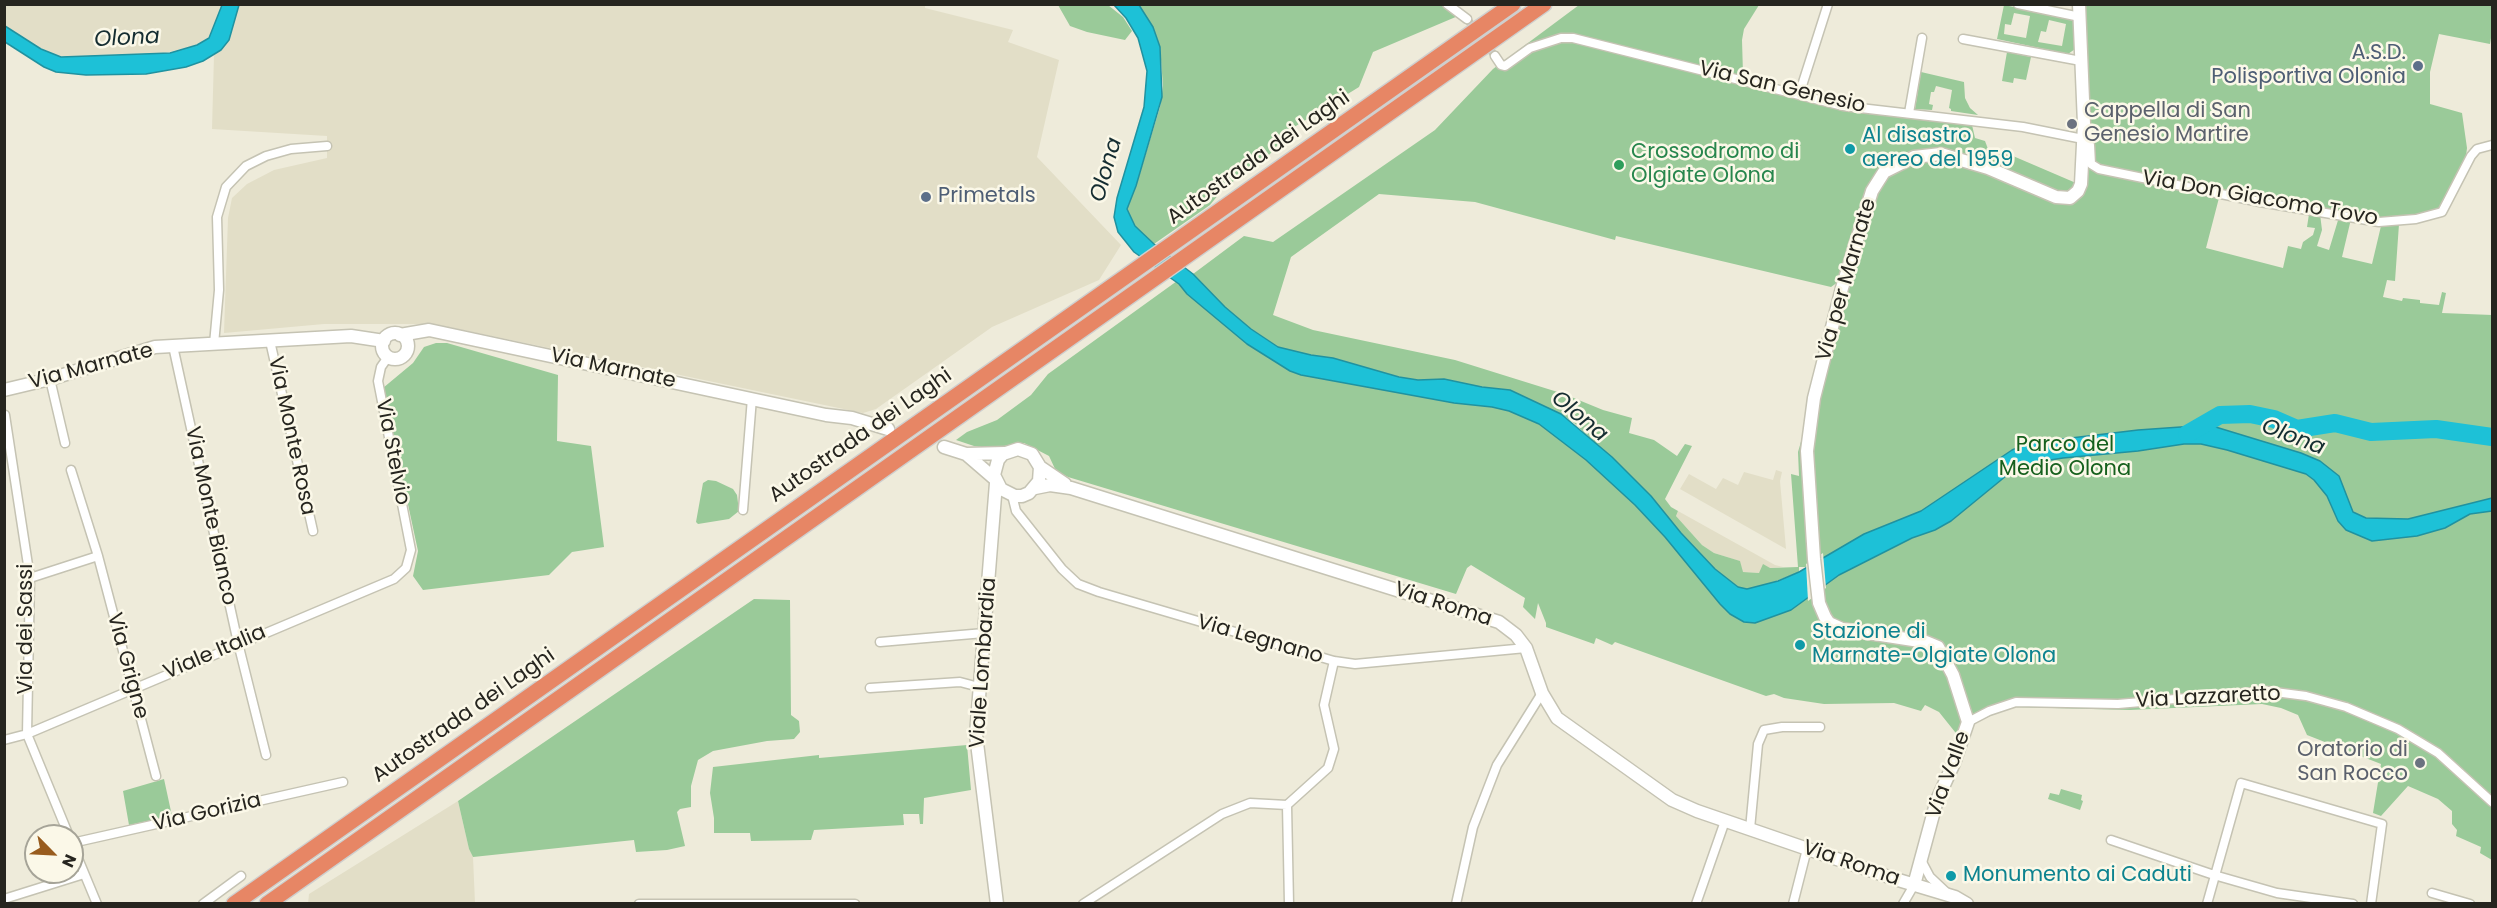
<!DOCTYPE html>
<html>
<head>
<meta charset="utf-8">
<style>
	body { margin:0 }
	#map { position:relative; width:2497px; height:908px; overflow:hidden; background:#eeebda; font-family:Poppins,sans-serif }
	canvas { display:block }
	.frame { position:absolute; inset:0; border:6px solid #26251f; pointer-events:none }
	.north { position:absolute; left:24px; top:824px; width:60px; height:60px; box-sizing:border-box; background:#fbf8e8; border:2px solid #a6a498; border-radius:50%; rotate:114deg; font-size:16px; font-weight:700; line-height:24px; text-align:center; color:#26251f }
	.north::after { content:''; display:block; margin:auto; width:21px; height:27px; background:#985c1e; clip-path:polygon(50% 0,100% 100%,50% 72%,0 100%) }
</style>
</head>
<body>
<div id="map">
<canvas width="2497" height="908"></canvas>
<div class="frame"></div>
<div class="north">N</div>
</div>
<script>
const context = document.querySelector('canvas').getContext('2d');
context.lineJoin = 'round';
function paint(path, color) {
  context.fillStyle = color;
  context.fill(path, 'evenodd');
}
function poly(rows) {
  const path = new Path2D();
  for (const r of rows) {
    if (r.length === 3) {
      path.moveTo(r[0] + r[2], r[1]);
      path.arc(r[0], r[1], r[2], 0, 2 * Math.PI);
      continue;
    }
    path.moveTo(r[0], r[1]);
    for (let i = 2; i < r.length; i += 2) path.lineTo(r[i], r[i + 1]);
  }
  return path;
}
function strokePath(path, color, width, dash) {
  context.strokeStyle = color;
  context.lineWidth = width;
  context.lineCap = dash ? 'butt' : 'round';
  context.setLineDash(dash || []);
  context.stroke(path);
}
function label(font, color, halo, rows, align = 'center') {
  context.font = font + ' Poppins,sans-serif';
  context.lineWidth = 5;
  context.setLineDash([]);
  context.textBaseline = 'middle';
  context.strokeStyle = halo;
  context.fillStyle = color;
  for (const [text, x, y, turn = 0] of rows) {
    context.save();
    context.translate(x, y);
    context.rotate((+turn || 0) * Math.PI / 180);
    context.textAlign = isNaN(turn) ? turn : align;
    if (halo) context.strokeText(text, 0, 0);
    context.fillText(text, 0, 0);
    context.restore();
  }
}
paint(poly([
	[4,5,222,5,212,35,197,45,161,54,66,57,50,54,5,26],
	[239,5,925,5,925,8,1013,30,1008,42,1059,60,1037,157,1121,245,1099,280,992,327,876,409,863,413,434,324,324,324,224,333,228,218,232,198,247,184,274,170,327,158,327,136,212,129,214,55,229,40],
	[1776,470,1782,472,1780,481,1786,549,1680,489,1689,474,1716,489,1723,478,1738,485,1744,472,1773,480],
	[1678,511,1775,565,1783,567,1770,568,1759,573,1742,572,1739,561,1714,553,1702,545,1676,516],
	[458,801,469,849,473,857,475,903,308,904,309,894]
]), '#e2dec7');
paint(poly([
	[1442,4,1458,16,1373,52,1359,87,1291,129,1270,154,1223,189,1210,205,1154,244,1135,226,1127,209,1136,186,1160,107,1163,86,1160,47,1153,27,1139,5],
	[1058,5,1108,5,1123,17,1132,31,1125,40,1087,32,1070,26],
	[1579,5,1759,5,1744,29,1742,40,1743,74,1747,80,1842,107,1972,125,1975,138,1985,141,1988,149,2013,156,2083,186,2090,147,2084,5,2492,5,2492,32,2490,44,2439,34,2430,72,2430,104,2462,113,2467,148,2466,156,2442,212,2399,221,2220,194,2206,248,2283,268,2288,246,2301,249,2303,242,2313,235,2315,228,2307,227,2309,214,2320,214,2322,230,2317,246,2329,250,2339,217,2351,219,2342,257,2372,264,2381,226,2399,224,2395,281,2387,280,2383,297,2402,301,2403,298,2420,300,2420,303,2439,305,2442,292,2446,293,2442,313,2492,315,2492,860,2480,853,2481,847,2456,836,2457,830,2452,824,2452,811,2438,799,2408,786,2381,816,2373,813,2381,764,2307,735,2298,715,2281,708,2262,704,2130,710,2013,707,1980,720,1978,718,1959,737,1939,712,1925,705,1921,711,1894,703,1824,704,1784,698,1774,694,1766,696,1615,642,1612,645,1596,638,1594,644,1546,627,1546,623,1538,603,1535,619,1523,607,1525,598,1471,565,1467,568,1456,594,1068,477,1056,471,1049,456,1024,443,991,448,974,446,956,440,967,432,997,420,1031,395,1048,374,1177,281,1265,350,1517,402,1594,461,1742,613,1808,567,1799,567,1799,572,1761,587,1747,589,1738,587,1715,569,1681,533,1651,496,1574,423,1561,414,1510,390,1482,387,1444,379,1418,380,1399,377,1333,358,1311,355,1278,347,1251,329,1225,307,1193,274,1244,236,1273,242,1435,130,1493,69],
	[1379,194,1475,202,1615,240,1616,236,1831,287,1838,282,1848,243,1864,200,1870,202,1798,452,1799,476,1791,474,1798,567,1770,568,1763,564,1759,573,1743,572,1740,561,1714,553,1702,545,1676,516,1678,511,1671,507,1665,499,1692,446,1685,444,1677,456,1654,440,1629,433,1632,418,1603,410,1564,394,1455,360,1313,330,1273,315,1291,257],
	[2004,5,2073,19,2075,49,2068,54,1997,39],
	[2014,13,2030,16,2026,38,2004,34,2005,24,2011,25],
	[2049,20,2066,24,2062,46,2038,42,2041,31,2046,32],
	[2007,52,2031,57,2026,80,2014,78,2013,83,2002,81],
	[1921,72,1964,82,1965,98,1970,108,1978,115,1951,111,1951,109,1949,108,1952,90,1936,86,1934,92,1931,92,1929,104,1933,105,1932,110,1915,109],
	[436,343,447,343,558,375,557,441,591,446,604,547,572,552,549,575,423,590,413,576,418,551,383,388,413,363,424,347],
	[708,480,716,481,733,489,737,495,739,511,729,519,698,524,696,522,703,483],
	[754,599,790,600,791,715,799,721,800,732,794,739,767,741,713,751,698,760,691,786,691,807,680,809,677,812,685,846,667,850,636,852,634,840,473,857,469,849,458,801],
	[967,745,971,790,924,798,923,824,920,824,919,814,903,814,904,825,814,830,811,840,751,841,750,833,714,833,714,818,710,793,713,767,819,755,819,758],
	[164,779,172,816,129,825,123,791],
	[2061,789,2082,795,2081,800,2083,801,2080,810,2048,799,2050,793,2059,795]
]), '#9aca99');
const water = poly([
	[222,5,239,5,229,40,221,50,203,61,186,67,146,74,86,75,56,72,44,67,5,42,5,26,41,49,61,57,170,53,197,45,209,38,222,5],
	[1114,5,1139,5,1153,27,1160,47,1162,97,1136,186,1127,209,1135,226,1154,244,1193,274,1225,307,1251,329,1278,347,1311,355,1333,358,1399,377,1418,380,1444,379,1482,387,1510,390,1561,414,1612,457,1651,496,1681,533,1715,569,1738,587,1747,589,1778,581,1799,572,1864,534,1921,511,2012,450,2029,443,2138,430,2209,425,2301,453,2320,461,2339,476,2353,512,2366,518,2408,519,2492,498,2492,511,2470,514,2445,528,2417,536,2372,541,2346,530,2338,521,2327,496,2314,480,2306,474,2227,450,2201,444,2184,444,2138,451,2063,458,2037,462,2006,476,1951,521,1935,530,1912,538,1839,575,1791,610,1755,623,1744,622,1730,614,1720,604,1665,537,1635,505,1586,460,1539,424,1509,411,1492,407,1454,403,1301,375,1290,371,1247,344,1187,294,1179,284,1134,252,1118,232,1114,217,1117,198,1144,107,1147,71,1138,38,1126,18,1114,5]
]);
paint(water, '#1dc1d7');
strokePath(water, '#2092a0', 1.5);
paint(poly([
	[1823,553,1826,588,1808,601,1806,564]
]), '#eeebda');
strokePath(poly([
	[2187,434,2220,415,2250,414,2274,419,2297,429,2335,423,2371,432,2436,429,2492,437]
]), '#1dc1d7', 18);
strokePath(poly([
	[1467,19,1495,56]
]), '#c6c3b5', 8, [8, 4]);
const street = poly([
	[1447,4,1467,19],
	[2018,4,2080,17],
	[1963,39,2081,61],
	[1495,56,1501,65,1505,66,1530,48,1561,38,1573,38,1843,106,2023,127,2083,139,2090,145,2091,164,2099,169,2260,202,2379,222,2416,219,2442,212,2471,156,2477,149,2492,145],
	[1799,95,1828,4],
	[1909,113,1922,38],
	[270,341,313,531],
	[214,344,219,290,217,217,226,187,246,166,266,156,291,149,327,146],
	[173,346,238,643,266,755],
	[50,379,65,443],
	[5,415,30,578,27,734,69,836],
	[71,470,98,556,156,776],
	[1012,495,1016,511,1062,569,1078,584,1099,592,1334,661,1355,664,1526,648],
	[743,510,752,398],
	[30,578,98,556],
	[880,642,984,633],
	[870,688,960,682,979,687],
	[1968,722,1989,711,2016,702,2118,704,2267,691,2306,696,2346,707,2398,729,2438,753,2492,802],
	[4,740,27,734,394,579,406,568,411,550,378,381,381,367,388,357],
	[1750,829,1758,744,1764,730,1782,727,1820,727],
	[2111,840,2214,875,2277,893,2353,904],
	[72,843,343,782],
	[72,844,97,904],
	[1921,860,1930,877,1947,893],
	[2432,893,2470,904],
	[4,899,84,874],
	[203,904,241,876],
	[639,904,855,904],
	[1083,904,1222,814,1250,803,1287,805],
	[1289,904,1287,805,1328,768,1334,749,1324,705,1334,661],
	[1456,904,1473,827,1497,765,1542,693],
	[1696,904,1725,821],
	[1793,904,1807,849],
	[1903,904,1914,885],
	[2207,904,2241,783,2382,824,2371,904]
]);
const secondary = poly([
	[395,346,13],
	[400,335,429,330,826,415,852,418,888,429],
	[4,390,50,379,155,347,351,336,384,341],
	[944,447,966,454,1005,453],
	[966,454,995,479],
	[1040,467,1039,481,1029,493,1022,496,1015,496,1001,489,994,475,998,460,1003,454,1018,449,1032,454,1040,467,1065,484],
	[996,483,976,735,997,904],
	[1035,488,1050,485,1071,488,1499,622,1516,635,1526,648,1542,693,1557,718,1672,800,1697,811,1895,879,1955,897,1967,904],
	[1914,885,1937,800,1954,763,1968,722,1953,675,1938,647,1926,642,1842,629,1829,623,1825,617,1819,603,1814,559,1807,451,1814,398,1842,288,1872,191,1884,172,1914,157,1941,154,1988,168,2056,197,2070,198,2078,191,2081,184,2084,124,2079,4]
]);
const highway = poly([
	[234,904,1513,4],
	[267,904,1544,4]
]);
strokePath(street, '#c5c3b3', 11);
strokePath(secondary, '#c5c3b3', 15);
strokePath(highway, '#cfcfce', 18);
strokePath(street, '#fff', 8);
strokePath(secondary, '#fff', 12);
strokePath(highway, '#e78665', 15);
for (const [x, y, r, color] of [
	[2418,66,6,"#5c6f8a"],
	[2072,124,6,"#6b7280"],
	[1850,149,6,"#0f9aa8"],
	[1619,165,6,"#2e9e5b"],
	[926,197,6,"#5c6f8a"],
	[1800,645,6,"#0f9aa8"],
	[2420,763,6,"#6b7280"],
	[1951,876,6,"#0f9aa8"]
]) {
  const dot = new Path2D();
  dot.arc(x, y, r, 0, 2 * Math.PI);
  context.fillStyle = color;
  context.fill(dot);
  strokePath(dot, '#fbf8e8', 2);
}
label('21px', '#4e5e75', '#fbf8e8', [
	["A.S.D.",2406,54],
	["Polisportiva Olonia",2406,78],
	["Primetals",938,197,"left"]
], 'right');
label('21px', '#26251f', '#fbf8e8', [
	["Via San Genesio",1782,88,13],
	["Autostrada dei Laghi",1259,158,-35],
	["Via Don Giacomo Tovo",2260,199,10],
	["Via per Marnate",1847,280,-74],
	["Via Marnate",91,367,-15],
	["Via Marnate",613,369,12],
	["Via Monte Rosa",291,436,78],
	["Autostrada dei Laghi",861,436,-35],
	["Via Stelvio",392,452,79],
	["Via Monte Bianco",210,516,78],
	["Via Roma",1443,605,18],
	["Via dei Sassi",27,629,-90],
	["Via Legnano",1260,640,16],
	["Viale Italia",215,653,-23],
	["Viale Lombardia",984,663,-86],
	["Via Grigne",127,666,75],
	["Via Lazzaretto",2208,698,-3],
	["Autostrada dei Laghi",464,716,-35],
	["Via Valle",1949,775,-70],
	["Via Gorizia",207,813,-13],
	["Via Roma",1851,864,19]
]);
label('21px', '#5b616d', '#fbf8e8', [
	["Cappella di San",2084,112],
	["Genesio Martire",2084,136],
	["Oratorio di",2408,751,"right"],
	["San Rocco",2408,775,"right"]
], 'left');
label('21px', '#0d838f', '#fbf8e8', [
	["Al disastro",1862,137],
	["aereo del 1959",1862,161],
	["Stazione di",1812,633],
	["Marnate-Olgiate Olona",1812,657],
	["Monumento ai Caduti",1963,876]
], 'left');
label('21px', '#27864d', '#fbf8e8', [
	["Crossodromo di",1631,153],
	["Olgiate Olona",1631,177]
], 'left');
label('21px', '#16601d', '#fbf8e8', [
	["Parco del",2065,446],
	["Medio Olona",2065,470]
]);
label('italic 22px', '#152d31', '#fbf8e8', [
	["Olona",127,39,-3],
	["Olona",1107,170,-74],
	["Olona",1579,417,40],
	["Olona",2293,438,21]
]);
</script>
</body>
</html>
